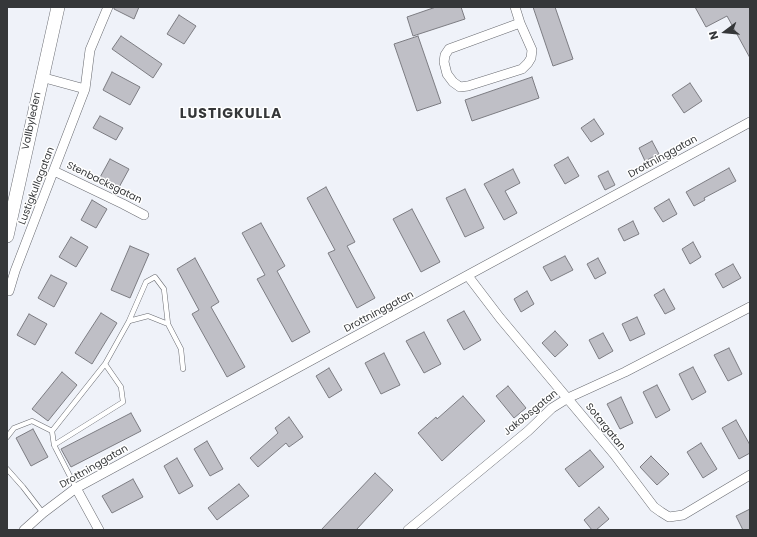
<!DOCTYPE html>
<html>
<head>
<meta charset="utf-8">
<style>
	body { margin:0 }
	#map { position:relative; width:757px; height:537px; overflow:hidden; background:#eff2f9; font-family:Poppins,sans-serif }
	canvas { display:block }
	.frame { position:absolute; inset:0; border:8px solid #353739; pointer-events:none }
	.north { position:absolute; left:705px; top:12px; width:40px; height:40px; -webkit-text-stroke:3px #fff; paint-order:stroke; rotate:254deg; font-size:11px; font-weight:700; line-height:16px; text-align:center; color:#353739 }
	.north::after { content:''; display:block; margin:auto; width:14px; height:18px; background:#353739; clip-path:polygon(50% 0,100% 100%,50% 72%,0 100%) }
</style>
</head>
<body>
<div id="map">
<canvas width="757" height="537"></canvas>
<div class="frame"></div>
<div class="north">N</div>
</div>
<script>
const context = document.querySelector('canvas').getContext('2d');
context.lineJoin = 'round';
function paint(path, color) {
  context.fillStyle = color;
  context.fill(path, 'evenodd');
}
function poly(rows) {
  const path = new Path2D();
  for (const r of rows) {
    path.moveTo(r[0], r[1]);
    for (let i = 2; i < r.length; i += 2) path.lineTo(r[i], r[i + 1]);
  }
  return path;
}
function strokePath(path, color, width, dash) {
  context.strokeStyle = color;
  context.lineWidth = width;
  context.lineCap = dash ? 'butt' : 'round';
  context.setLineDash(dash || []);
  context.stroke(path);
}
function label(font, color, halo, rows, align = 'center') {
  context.font = font + ' Poppins,sans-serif';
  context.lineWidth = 3;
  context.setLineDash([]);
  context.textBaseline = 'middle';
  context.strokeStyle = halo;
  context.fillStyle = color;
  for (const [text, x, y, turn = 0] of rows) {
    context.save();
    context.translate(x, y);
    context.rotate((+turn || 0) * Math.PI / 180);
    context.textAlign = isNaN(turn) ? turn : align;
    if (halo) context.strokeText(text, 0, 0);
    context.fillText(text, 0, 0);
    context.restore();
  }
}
const building = poly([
	[114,7,139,7,134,19,114,9,114,7],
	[436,7,461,7,465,19,413,36,407,17,436,7],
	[533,7,555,7,573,59,553,66,533,7],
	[695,7,750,7,750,58,727,16,706,27,695,7],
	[179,15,196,26,184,44,167,34,179,15],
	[121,36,162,64,153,78,112,49,121,36],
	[418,36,441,103,417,111,394,44,418,36],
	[112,72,140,87,130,105,103,90,112,72],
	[532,77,539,98,472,121,465,100,532,77],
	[690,83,702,101,684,113,672,95,690,83],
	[100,116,123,128,116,140,93,128,100,116],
	[594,119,604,134,591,142,581,128,594,119],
	[652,141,659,154,645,161,639,148,652,141],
	[568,157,579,176,565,184,554,165,568,157],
	[110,159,129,169,117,191,98,181,110,159],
	[729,168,736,181,704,198,705,200,694,206,686,192,729,168],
	[513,169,520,183,505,191,517,213,504,220,484,184,513,169],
	[608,171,615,185,605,190,598,176,608,171],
	[326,187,355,242,347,246,375,298,357,308,328,253,335,250,307,198,326,187],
	[465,189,484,228,465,237,446,198,465,189],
	[669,199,677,214,663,222,654,208,669,199],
	[92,200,107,209,96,228,81,220,92,200],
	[412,209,440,262,421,272,393,219,412,209],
	[633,221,639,234,624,241,618,229,633,221],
	[261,223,285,266,277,271,310,332,292,342,257,279,265,275,242,233,261,223],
	[71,237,88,247,76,267,59,257,71,237],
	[693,242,701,257,690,264,682,249,693,242],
	[130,246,149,254,130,298,111,290,130,246],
	[565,256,573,270,551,281,543,267,565,256],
	[195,258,219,302,211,307,245,367,227,377,192,314,199,310,177,269,195,258],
	[598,258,606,273,595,279,587,264,598,258],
	[733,264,741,278,723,288,715,274,733,264],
	[51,275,67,283,54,307,38,298,51,275],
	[664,289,675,309,665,314,654,295,664,289],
	[527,291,534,304,521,312,514,299,527,291],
	[464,311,481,340,464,350,447,320,464,311],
	[101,313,117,323,92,364,75,353,101,313],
	[29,314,47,324,35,345,17,335,29,314],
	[637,317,645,334,630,341,622,324,637,317],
	[555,331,568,345,555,357,542,343,555,331],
	[424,332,441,364,424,373,406,341,424,332],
	[603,333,613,351,599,359,589,340,603,333],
	[729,348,742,374,728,381,714,355,729,348],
	[384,353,400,385,381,394,365,363,384,353],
	[693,367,706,392,692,400,679,374,693,367],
	[329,368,342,390,329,398,316,376,329,368],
	[62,372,77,385,48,421,32,409,62,372],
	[657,385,670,410,656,418,643,392,657,385],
	[508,386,526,408,514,418,496,396,508,386],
	[463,396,485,421,442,461,418,433,436,417,437,419,463,396],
	[621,397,633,423,620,429,607,404,621,397],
	[131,413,141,431,71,467,61,449,131,413],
	[289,417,303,437,289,447,286,443,258,467,250,458,278,433,275,428,289,417],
	[736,420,750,445,750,453,739,459,722,428,736,420],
	[33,429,48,457,31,466,16,438,33,429],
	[207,441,223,469,210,476,194,449,207,441],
	[701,443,717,469,703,478,687,452,701,443],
	[590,450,604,467,579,487,565,469,590,450],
	[651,456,669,474,657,485,640,467,651,456],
	[177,458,193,486,179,494,164,466,177,458],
	[375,473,393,490,356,530,321,530,375,473],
	[133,479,143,497,112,513,102,496,133,479],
	[239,484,249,496,217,520,208,508,239,484],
	[599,507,609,519,596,530,592,530,584,520,599,507],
	[750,509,750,530,743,530,736,516,750,509]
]);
paint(building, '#bfbfc6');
strokePath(building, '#7c7c82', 1);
const lane = poly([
	[129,321,146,282,155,277,164,289,168,324],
	[105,364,129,321,148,316,168,324,181,349,183,369],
	[7,437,14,428,32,421,52,431],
	[54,445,52,431,105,364,121,387,123,402,54,445,76,488],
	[7,469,23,487,43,513]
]);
const street = poly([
	[515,7,520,23,532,50,531,58,528,63,522,69,468,86,460,87,453,82,447,74,444,62,445,55,449,49,520,23],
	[41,77,85,89],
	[54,171,123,204,144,215],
	[468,276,500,318,614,454,654,507,661,512,669,517,683,515,750,475],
	[9,291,15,271,85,89,90,50,108,7],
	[76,488,99,530],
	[24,530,43,513,76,488,750,122],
	[408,530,528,431,552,408,568,398,625,372,750,307]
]);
const secondary = poly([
	[7,236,58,7]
]);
strokePath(lane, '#696b71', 5.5);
strokePath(street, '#696b71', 10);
strokePath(secondary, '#696b71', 14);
strokePath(lane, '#fff', 4.5);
strokePath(street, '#fff', 9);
strokePath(secondary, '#fff', 13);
label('10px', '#353739', '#fff', [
	["Vallbyleden",32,121,-78],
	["Drottninggatan",663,157,-29],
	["Stenbacksgatan",104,183,26],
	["Lustigkullagatan",37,186,-69],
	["Drottninggatan",379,312,-28],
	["Jakobsgatan",531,413,-39],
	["Sotargatan",605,427,51],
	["Drottninggatan",94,467,-30]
]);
context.letterSpacing = '1px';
label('bold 14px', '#353739', '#fff', [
	["LUSTIGKULLA",231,114]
]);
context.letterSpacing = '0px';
</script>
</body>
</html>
